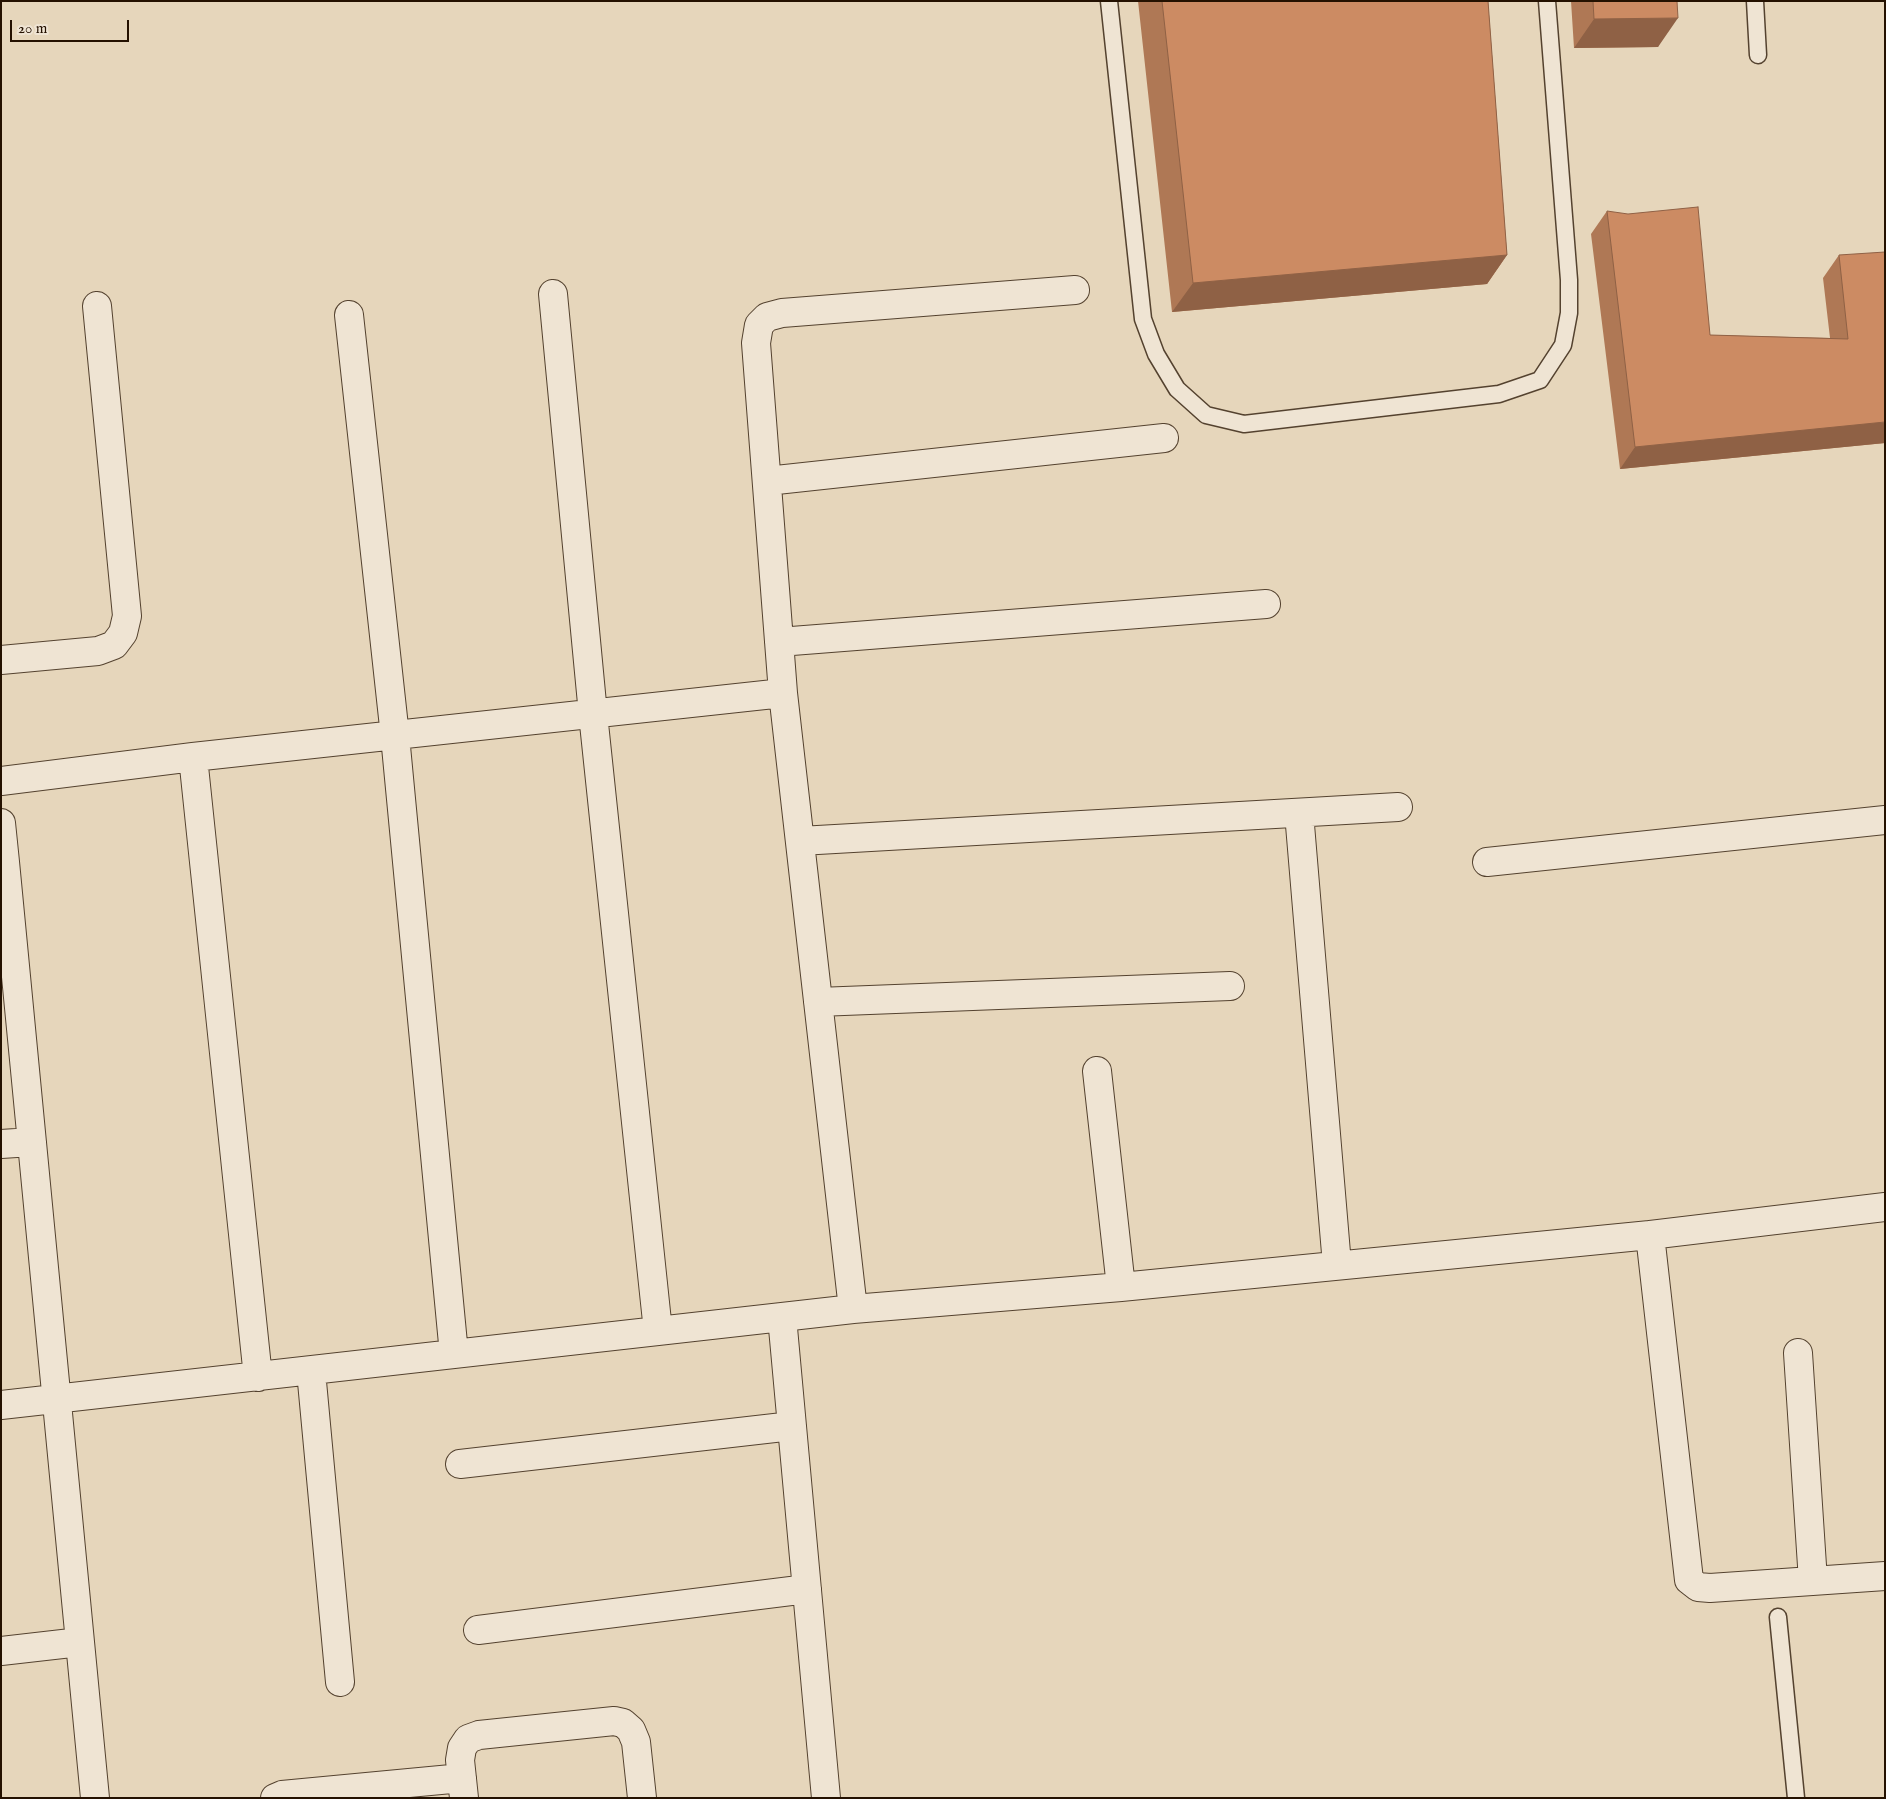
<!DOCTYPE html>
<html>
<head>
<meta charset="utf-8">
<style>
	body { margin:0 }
	#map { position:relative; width:1886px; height:1799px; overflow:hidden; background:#e6d6bb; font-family:"IM FELL English",serif }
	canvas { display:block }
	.frame { position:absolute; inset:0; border:2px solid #241100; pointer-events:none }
	.scale { position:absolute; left:10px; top:20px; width:119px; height:22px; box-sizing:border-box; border:2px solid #241100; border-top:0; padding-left:6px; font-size:15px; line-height:18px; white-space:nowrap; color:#241100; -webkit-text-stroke:4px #efe4d3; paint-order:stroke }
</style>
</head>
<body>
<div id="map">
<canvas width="1886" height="1799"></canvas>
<div class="frame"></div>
<div class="scale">20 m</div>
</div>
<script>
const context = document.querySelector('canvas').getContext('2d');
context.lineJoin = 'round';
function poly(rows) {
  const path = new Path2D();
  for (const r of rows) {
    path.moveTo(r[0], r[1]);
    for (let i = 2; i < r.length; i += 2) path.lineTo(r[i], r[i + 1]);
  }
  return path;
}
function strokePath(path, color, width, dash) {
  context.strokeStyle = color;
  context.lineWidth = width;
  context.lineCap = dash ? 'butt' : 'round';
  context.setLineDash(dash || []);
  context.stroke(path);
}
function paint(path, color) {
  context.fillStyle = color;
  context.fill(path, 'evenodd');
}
const lane = poly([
	[1109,1,1143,319,1156,354,1177,389,1206,415,1244,424,1499,394,1540,380,1563,345,1569,313,1569,280,1547,1],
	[1755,1,1758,55],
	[1778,1617,1796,1798]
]);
const street = poly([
	[553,294,593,714,658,1331],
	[349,315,395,736,454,1354],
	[767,481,1164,438],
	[779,642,1266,604],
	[1,660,98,651,114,645,123,633,127,616,97,306],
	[783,693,853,1309],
	[193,757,258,1377],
	[1,781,193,757,783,693,756,343,759,325,767,317,782,313,1075,290],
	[1299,813,1337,1265],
	[1,823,5,862],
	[800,841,1398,807],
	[1,862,5,862,95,1798],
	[1487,862,1885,820],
	[818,1002,1230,986],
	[1097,1071,1121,1287],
	[1,1144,32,1142],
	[1650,1235,1689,1580,1698,1587,1710,1588,1885,1576],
	[782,1317,826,1798],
	[1798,1353,1813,1581],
	[311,1371,340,1682],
	[1,1405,853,1309,1121,1287,1650,1235,1885,1207],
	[460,1464,792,1426],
	[478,1630,807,1589],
	[1,1651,80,1642],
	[275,1798,282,1795,462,1778],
	[464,1798,460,1760,462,1748,468,1739,479,1735,614,1721,623,1723,631,1730,636,1742,642,1798]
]);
strokePath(lane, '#54422f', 19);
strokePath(street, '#54422f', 30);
strokePath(lane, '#efe4d3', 16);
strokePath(street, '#efe4d3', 28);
paint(poly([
	[1138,1,1488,1,1507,255,1487,284,1172,312],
	[1571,1,1677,1,1658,47,1574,48],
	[1607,211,1710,335,1830,338,1823,278,1839,255,1885,443,1620,469,1591,234]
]), '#af7855');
paint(poly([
	[1678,18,1658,47,1574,48,1594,19],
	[1507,255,1487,284,1172,312,1193,283],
	[1885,422,1885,443,1620,469,1635,447]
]), '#8f6145');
const building = poly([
	[1162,1,1488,1,1507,255,1193,283,1162,1],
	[1593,1,1677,1,1678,18,1594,19,1593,1],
	[1698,207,1710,335,1848,339,1839,255,1885,252,1885,422,1635,447,1607,211,1628,214,1698,207]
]);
paint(building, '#cc8b63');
strokePath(building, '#8f6145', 1);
</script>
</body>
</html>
